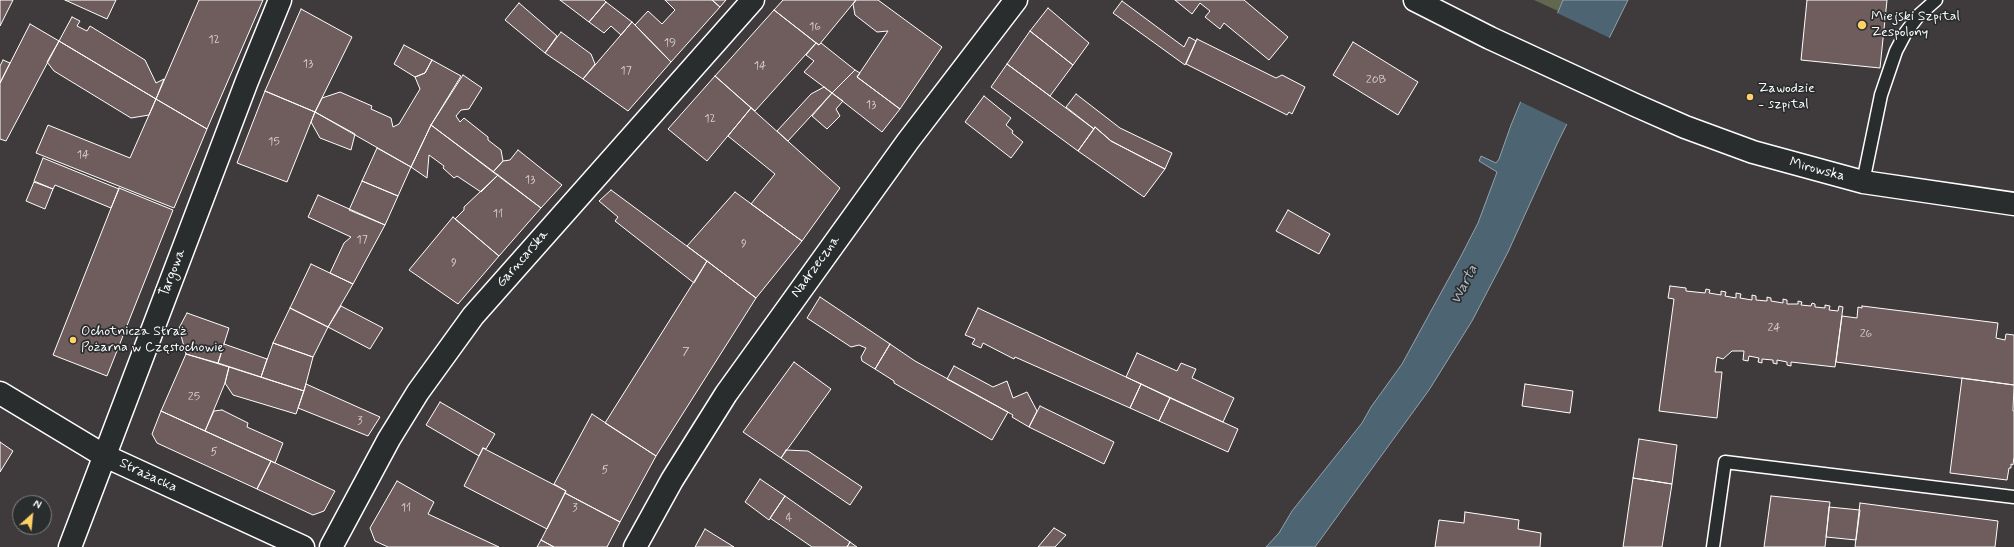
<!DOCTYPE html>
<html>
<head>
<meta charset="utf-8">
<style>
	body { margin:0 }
	#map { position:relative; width:2014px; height:547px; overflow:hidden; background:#3f3b3c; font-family:Mynerve,sans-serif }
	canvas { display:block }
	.north { position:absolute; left:12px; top:495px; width:40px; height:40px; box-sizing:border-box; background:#2a2d2e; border:1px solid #7f8182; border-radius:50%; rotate:27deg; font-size:11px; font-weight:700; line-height:16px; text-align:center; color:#fff }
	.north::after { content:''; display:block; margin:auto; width:14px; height:18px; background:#ffd166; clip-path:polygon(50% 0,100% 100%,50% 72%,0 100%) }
</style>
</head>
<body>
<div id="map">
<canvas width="2014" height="547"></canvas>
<div class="north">N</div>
</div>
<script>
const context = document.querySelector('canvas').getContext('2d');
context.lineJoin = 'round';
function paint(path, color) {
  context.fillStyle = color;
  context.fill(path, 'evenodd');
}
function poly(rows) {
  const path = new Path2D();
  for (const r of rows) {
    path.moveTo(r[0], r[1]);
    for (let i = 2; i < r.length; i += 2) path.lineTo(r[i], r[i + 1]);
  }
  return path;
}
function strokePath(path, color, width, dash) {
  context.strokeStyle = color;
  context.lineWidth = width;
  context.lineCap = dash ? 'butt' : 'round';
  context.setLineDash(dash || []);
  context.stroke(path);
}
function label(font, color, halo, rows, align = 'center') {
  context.font = font + ' Mynerve,sans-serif';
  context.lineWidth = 3.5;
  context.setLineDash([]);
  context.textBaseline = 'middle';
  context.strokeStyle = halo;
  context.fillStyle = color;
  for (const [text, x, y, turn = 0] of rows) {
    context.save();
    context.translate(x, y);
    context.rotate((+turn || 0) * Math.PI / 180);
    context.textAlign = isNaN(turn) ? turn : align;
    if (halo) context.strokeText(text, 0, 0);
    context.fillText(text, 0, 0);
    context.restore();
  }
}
paint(poly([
	[1534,0,1563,0,1558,11]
]), '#61684f');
const water = poly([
	[1563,0,1628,0,1557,144,1508,252,1472,321,1429,390,1315,547,1266,547,1279,533,1292,511,1362,423,1371,407,1402,364,1460,258,1478,223,1497,172,1479,161,1481,156,1496,163,1499,159,1511,125,1563,0]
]);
paint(water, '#4d6472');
strokePath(water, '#94a2aa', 1);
paint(poly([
	[1555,12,1612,39,1569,125,1519,101]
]), '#3f3b3c');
const building = poly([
	[0,0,13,0,0,26,0,0],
	[65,0,116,0,107,19,65,0],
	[199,0,263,0,207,129,156,99,199,0],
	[560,0,604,0,606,2,589,22,560,0],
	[665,0,712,0,720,7,671,62,635,25,648,11,662,24,675,10,665,0],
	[712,0,726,0,720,7,712,0],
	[783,0,856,0,819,45,774,10,783,0],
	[856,0,878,0,942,47,900,109,857,77,888,31,877,32,855,15,853,4,856,0],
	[1175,0,1244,0,1288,37,1269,60,1224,23,1220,29,1205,17,1210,11,1200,3,1192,14,1175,0],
	[1807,0,1887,0,1880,68,1801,60,1807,0],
	[1122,1,1184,47,1189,37,1196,41,1185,65,1113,13,1122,1],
	[606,2,632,22,621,35,611,26,604,33,589,22,606,2],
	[519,3,557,36,545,53,505,20,519,3],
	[1048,8,1089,43,1073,65,1030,31,1048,8],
	[301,9,352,37,315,112,265,91,301,9],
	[774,10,816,43,755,111,715,76,774,10],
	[72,17,80,21,77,26,87,31,90,26,145,60,156,83,164,79,156,99,59,41,72,17],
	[632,22,671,62,628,111,583,79,632,22],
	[30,24,59,41,6,141,0,139,0,83,30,24],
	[1030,31,1073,65,1050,96,1007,64,1030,31],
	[561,32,591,54,595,64,583,79,545,53,561,32],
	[1197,39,1276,78,1282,75,1305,87,1292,114,1289,112,1287,115,1186,64,1197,39],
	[59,41,156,99,149,115,131,118,54,71,47,62,59,41],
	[1353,42,1418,82,1398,115,1333,75,1353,42],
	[816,43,819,45,821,43,855,70,832,93,804,72,814,61,806,55,816,43],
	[404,45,432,60,425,73,415,77,394,64,404,45],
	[3,60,10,63,0,83,0,66,3,60],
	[432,60,461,76,431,125,411,167,315,112,322,98,340,92,372,106,371,109,391,118,393,127,399,124,420,89,415,77,425,73,432,60],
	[1007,64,1094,129,1078,151,991,87,1007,64],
	[855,70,860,73,857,77,900,109,882,132,832,93,855,70],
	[463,75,482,88,469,109,461,110,456,116,460,122,464,118,488,137,488,140,501,150,503,161,493,172,431,125,463,75],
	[715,76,751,108,707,161,668,129,715,76],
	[824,87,832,93,788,141,777,131,811,94,824,87],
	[265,91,315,112,287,182,237,163,265,91],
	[832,93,843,101,836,109,840,116,827,129,812,116,832,93],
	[1076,94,1120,128,1172,153,1165,169,1111,141,1095,127,1094,129,1066,107,1076,94],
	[984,96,1011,118,1006,125,1013,131,1012,133,1023,142,1011,158,965,122,984,96],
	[156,99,207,129,174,208,36,153,48,125,130,158,156,99],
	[751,108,840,188,802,241,751,204,775,174,728,136,751,108],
	[315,112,355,134,351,150,320,138,311,122,315,112],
	[431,125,498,175,481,192,457,176,454,178,443,168,444,166,429,155,427,178,411,167,431,125],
	[1095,127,1111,141,1165,169,1144,197,1078,151,1095,127],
	[377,148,411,167,398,196,362,181,377,148],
	[518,150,562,185,541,208,493,172,503,161,510,160,518,150],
	[43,158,119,189,111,208,55,185,53,189,34,181,43,158],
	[498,175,541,208,499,256,455,219,464,210,464,207,498,175],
	[362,181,398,196,385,225,349,210,362,181],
	[34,182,53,189,45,209,26,201,34,182],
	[119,188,173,210,107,376,53,355,119,188],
	[611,190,707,261,694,283,615,221,618,217,599,201,611,190],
	[735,192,802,241,756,298,687,246,735,192],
	[318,195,385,225,353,284,330,273,344,243,351,237,308,217,318,195],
	[1288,210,1330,234,1319,254,1276,231,1288,210],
	[453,217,499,256,458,304,409,270,453,217],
	[707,261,756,298,656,456,605,423,707,261],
	[311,264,353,284,328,327,290,308,311,264],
	[1670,286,1686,288,1686,291,1705,293,1706,289,1710,290,1709,293,1721,295,1721,291,1726,292,1725,296,1736,298,1736,293,1741,294,1740,298,1752,300,1752,295,1756,296,1756,300,1767,301,1767,297,1771,298,1771,301,1783,303,1783,299,1787,300,1787,304,1798,304,1798,301,1802,302,1801,305,1811,306,1812,303,1815,304,1815,307,1825,308,1825,305,1830,306,1829,310,1838,311,1839,306,1843,307,1835,367,1791,362,1791,366,1787,365,1787,362,1777,360,1777,364,1773,363,1773,360,1762,359,1762,363,1758,362,1759,358,1749,356,1748,361,1743,360,1744,351,1732,351,1723,359,1717,357,1715,372,1722,372,1717,418,1659,411,1674,299,1668,298,1670,286],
	[820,297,890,344,875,369,862,361,861,357,866,348,859,345,851,347,807,318,820,297],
	[341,306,383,328,370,349,328,327,341,306],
	[1862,306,1998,323,1996,338,2005,340,2006,334,2014,335,2014,385,1836,362,1842,316,1857,318,1858,307,1862,308,1862,306],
	[290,308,328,327,313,357,273,343,290,308],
	[978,308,1141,384,1130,408,1015,357,1014,359,983,343,981,348,972,344,975,339,965,335,978,308],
	[187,313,229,328,218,363,186,354,179,328,187,313],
	[273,343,313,357,304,391,261,377,273,343],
	[224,344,267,359,261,377,218,363,224,344],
	[890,344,915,361,1008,412,992,440,894,383,894,381,875,369,890,344],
	[1137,353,1177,371,1181,363,1196,369,1192,378,1234,398,1223,422,1126,377,1137,353],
	[186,354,229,367,225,383,205,431,161,411,186,354],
	[794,362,831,389,781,458,743,432,794,362],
	[954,366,993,387,1007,381,1013,398,1027,392,1037,411,1029,427,1012,417,1013,415,947,379,954,366],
	[229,367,304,391,296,414,233,395,225,383,229,367],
	[1962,378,2014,385,2013,411,2014,411,2014,457,2013,465,2011,464,2011,468,2009,468,2007,480,1950,473,1962,378],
	[306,384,380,417,368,436,298,408,306,384],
	[1141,384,1170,398,1159,421,1130,408,1141,384],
	[1525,384,1573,391,1570,413,1522,406,1525,384],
	[1170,398,1238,429,1228,452,1159,421,1170,398],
	[440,402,495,434,486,449,483,448,479,456,426,425,440,402],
	[1040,406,1114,442,1104,464,1029,427,1040,406],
	[222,410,248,423,247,427,283,443,275,463,205,431,214,411,222,410],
	[161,411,271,461,257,489,157,443,152,434,161,411],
	[592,414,656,456,620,522,565,493,566,491,554,484,592,414],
	[1639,439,1677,445,1672,484,1633,478,1639,439],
	[0,442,13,451,0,472,0,442],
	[483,448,566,491,547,529,464,486,483,448],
	[786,450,808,451,862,487,850,505,781,458,786,450],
	[271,461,335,491,324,511,313,515,257,489,271,461],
	[1633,478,1672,484,1662,547,1623,547,1633,478],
	[760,479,785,496,769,520,745,502,760,479],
	[397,481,434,502,428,514,499,547,388,547,375,541,370,528,397,481],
	[565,493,620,522,607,547,554,547,541,540,565,493],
	[785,496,850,542,847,547,812,547,770,518,785,496],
	[1771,496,1830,502,1825,547,1764,547,1771,496],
	[1860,503,1998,521,1995,547,1855,547,1860,503],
	[1829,507,1860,510,1856,540,1826,537,1829,507],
	[1465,512,1519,520,1518,529,1541,533,1540,547,1435,547,1439,520,1464,523,1465,512],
	[1054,528,1066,535,1055,547,1038,547,1054,528],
	[705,529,734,547,695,547,705,529],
	[541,540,554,547,537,547,541,540],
	[850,542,857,547,847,547,850,542]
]);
paint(building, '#6f5c5c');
strokePath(building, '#fff', 1);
const lane = poly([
	[1863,182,1881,95,1896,51,1906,32,1919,15,1936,0],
	[1713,547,1725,462,2014,497]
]);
const street = poly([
	[70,547,247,81,280,0],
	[331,547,389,439,418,392,473,316,753,0]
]);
const secondary = poly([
	[1415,0,1490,38,1635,105,1685,127,1753,152,1863,182,2014,204],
	[0,393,103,455,303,547],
	[635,547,672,480,726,394,908,141,1016,0]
]);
strokePath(lane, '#fff', 15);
strokePath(street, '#fff', 25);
strokePath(secondary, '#fff', 25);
strokePath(lane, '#2a2d2e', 12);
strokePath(street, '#2a2d2e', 22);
strokePath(secondary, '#2a2d2e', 22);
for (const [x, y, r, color] of [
	[1862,25,5,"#ffd166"],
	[1750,97,4,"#ffd166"],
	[73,340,4,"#ffd166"]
]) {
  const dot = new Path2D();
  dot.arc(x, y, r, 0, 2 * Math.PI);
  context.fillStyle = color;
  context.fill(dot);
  strokePath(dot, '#2a2d2e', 1.5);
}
label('12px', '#dbd6d6', null, [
	["16",815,27],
	["12",214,40],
	["19",670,43],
	["13",308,64],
	["14",760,66],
	["17",626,71],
	["20B",1376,80],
	["13",871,105],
	["12",710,119],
	["15",274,142],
	["14",83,155],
	["13",530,180],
	["11",498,214],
	["17",362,240],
	["9",744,244],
	["9",454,263],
	["24",1774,328],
	["26",1866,334],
	["7",686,352],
	["25",194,397],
	["3",360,421],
	["5",214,452],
	["5",605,470],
	["11",406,508],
	["3",575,508],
	["4",789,518]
]);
label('14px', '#fff', '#2a2d2e', [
	["Miejski Szpital",1871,17],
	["Zespolony",1871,33],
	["Zawodzie",1758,89],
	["- szpital",1758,105],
	["Ochotnicza Straż",81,332],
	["Pożarna w Częstochowie",81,348]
], 'left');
label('14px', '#fff', '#2a2d2e', [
	["Mirowska",1817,170,15],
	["Garncarska",523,259,-49],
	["Nadrzeczna",816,267,-54],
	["Targowa",173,273,-69],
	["Strażacka",148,476,25]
]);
label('italic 15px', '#afb9c0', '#2a2d2e', [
	["Warta",1465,285,-63]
]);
</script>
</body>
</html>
